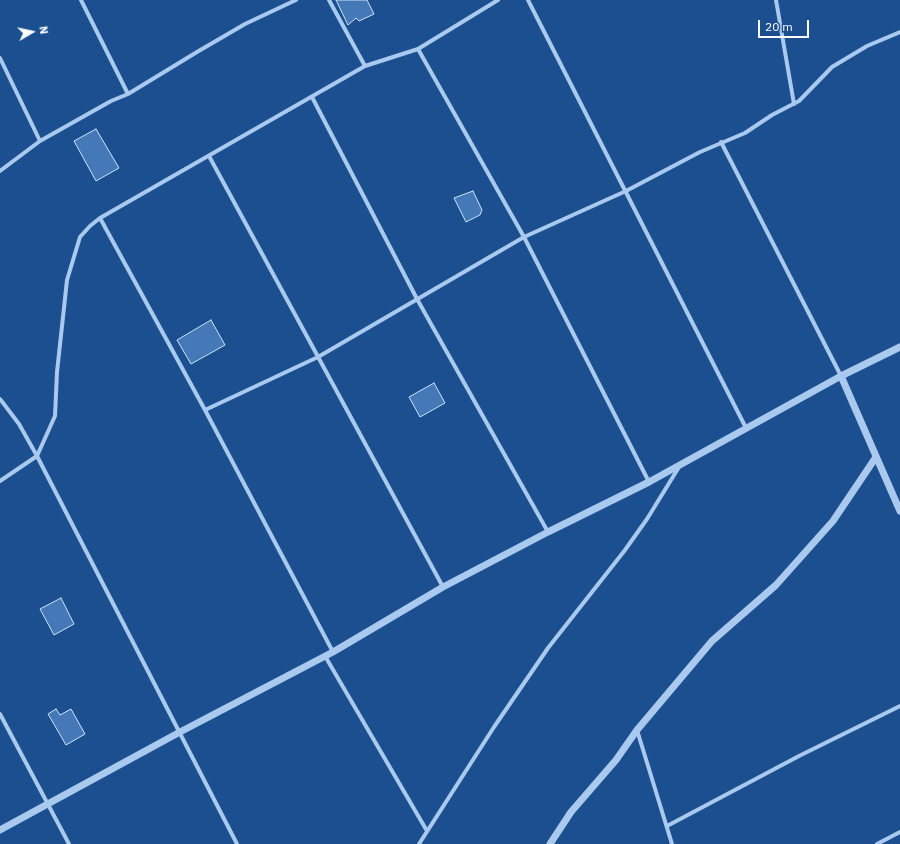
<!DOCTYPE html>
<html>
<head>
<meta charset="utf-8">
<style>
	body { margin:0 }
	#map { position:relative; width:900px; height:844px; overflow:hidden; background:#1b4f8f; font-family:"IBM Plex Sans",sans-serif }
	canvas { display:block }
	.north { position:absolute; left:12px; top:12px; width:40px; height:40px; -webkit-text-stroke:3px #1b4f8f; paint-order:stroke; rotate:81deg; font-size:11px; font-weight:700; line-height:16px; text-align:center; color:#fff }
	.north::after { content:''; display:block; margin:auto; width:14px; height:18px; background:#fff; clip-path:polygon(50% 0,100% 100%,50% 72%,0 100%) }
	.scale { position:absolute; left:758px; top:20px; width:51px; height:18px; box-sizing:border-box; border:2px solid #fff; border-top:0; padding-left:5px; font-size:12px; line-height:14px; white-space:nowrap; color:#fff; -webkit-text-stroke:3px #1b4f8f; paint-order:stroke }
</style>
</head>
<body>
<div id="map">
<canvas width="900" height="844"></canvas>
<div class="north">N</div>
<div class="scale">20 m</div>
</div>
<script>
const context = document.querySelector('canvas').getContext('2d');
context.lineJoin = 'round';
function paint(path, color) {
  context.fillStyle = color;
  context.fill(path, 'evenodd');
}
function poly(rows) {
  const path = new Path2D();
  for (const r of rows) {
    path.moveTo(r[0], r[1]);
    for (let i = 2; i < r.length; i += 2) path.lineTo(r[i], r[i + 1]);
  }
  return path;
}
function strokePath(path, color, width, dash) {
  context.strokeStyle = color;
  context.lineWidth = width;
  context.lineCap = dash ? 'butt' : 'round';
  context.setLineDash(dash || []);
  context.stroke(path);
}
const building = poly([
	[336,0,367,0,374,14,359,21,356,18,348,25,336,0],
	[96,129,119,168,96,181,74,141,96,129],
	[473,191,482,210,480,215,466,222,454,198,473,191],
	[211,320,225,345,191,364,177,340,211,320],
	[434,383,445,403,420,417,409,397,434,383],
	[61,598,74,624,54,635,40,609,61,598],
	[56,709,60,715,71,709,85,734,66,745,48,714,56,709]
]);
paint(building, '#4478b7');
strokePath(building, '#cfe3fa', 1);
strokePath(poly([
	[81,0,128,94],
	[329,0,365,66],
	[528,0,746,428],
	[776,0,794,104],
	[418,49,524,237,649,482],
	[0,58,40,141],
	[312,97,417,299,548,532],
	[721,142,841,376],
	[209,156,443,587],
	[0,171,40,141,111,101,128,94,197,52,245,24,296,0],
	[100,218,205,410,333,652],
	[0,399,19,424,37,456,237,844],
	[205,410,318,357,524,237,626,191,700,152,745,133,772,115,799,101,832,67,867,46,900,32],
	[0,481,37,456,55,416,57,372,67,280,80,237,90,226,100,218,365,66,418,49,498,0],
	[325,656,427,831],
	[0,714,69,844],
	[637,730,672,844],
	[667,826,799,756,900,706],
	[419,844,494,727,548,648,625,550,647,519,679,467],
	[877,844,900,832]
]), '#a9c9ee', 4);
strokePath(poly([
	[841,376,900,511],
	[0,830,180,732,333,652,443,587,548,532,649,482,841,376,900,347],
	[550,844,571,812,616,760,637,730,712,641,776,585,833,521,876,457]
]), '#a9c9ee', 7);
</script>
</body>
</html>
